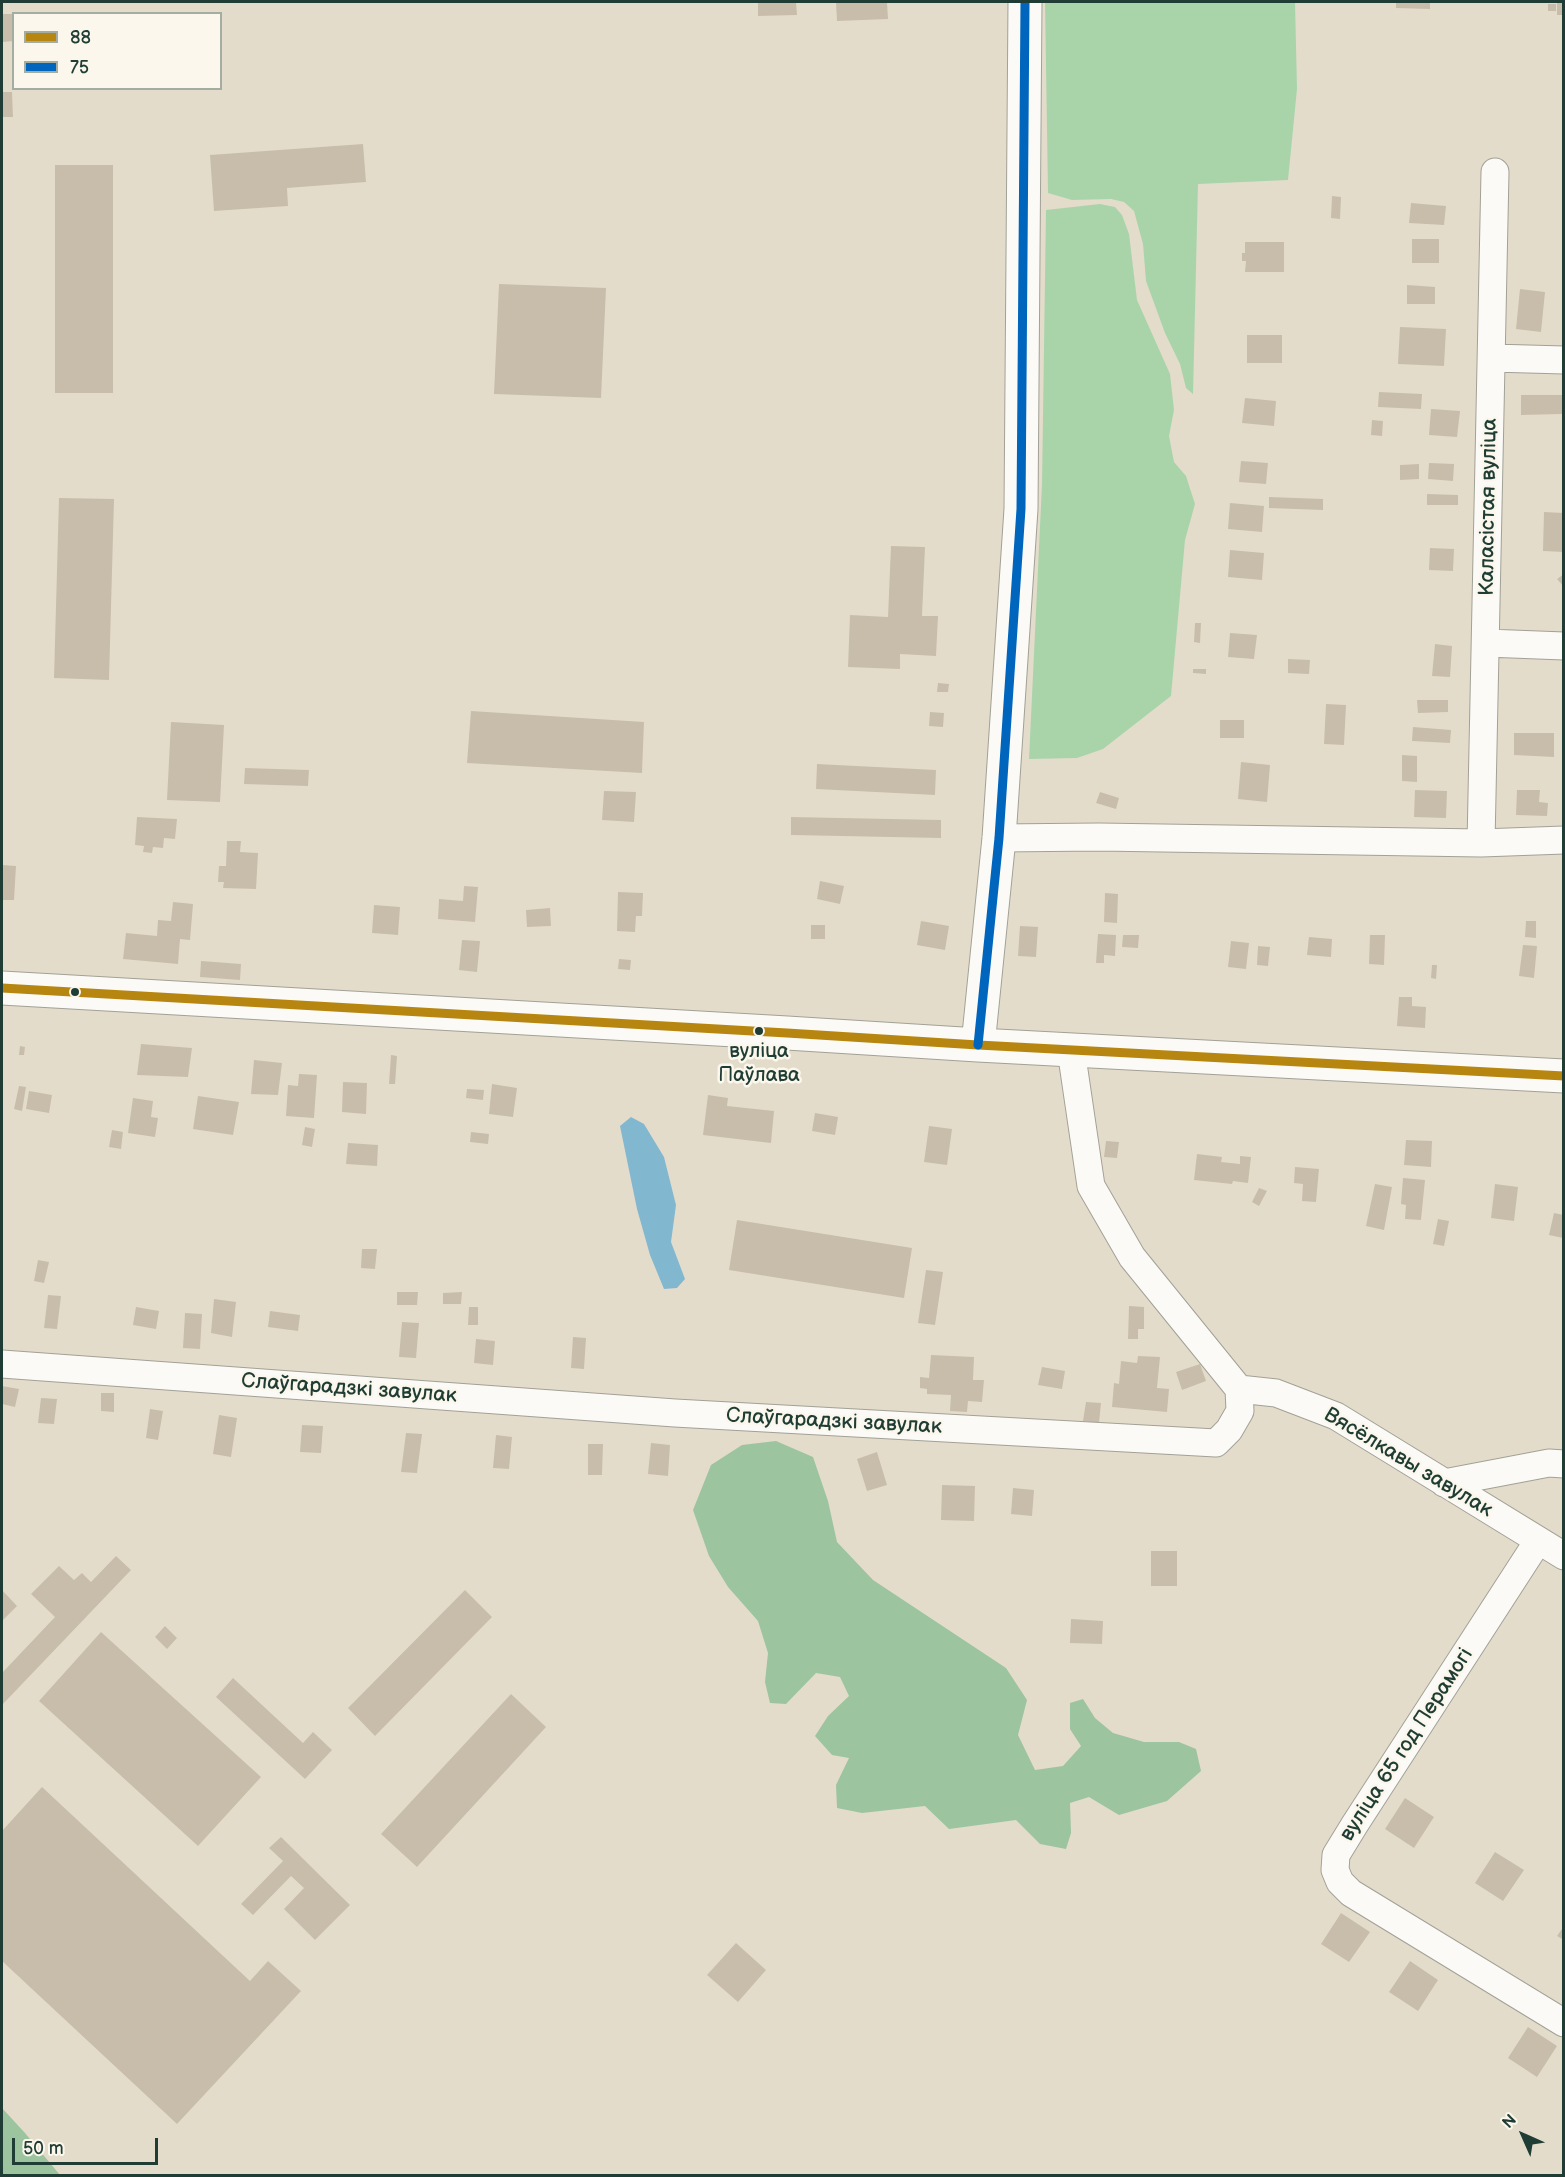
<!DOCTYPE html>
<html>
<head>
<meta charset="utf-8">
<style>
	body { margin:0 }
	#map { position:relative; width:1565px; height:2177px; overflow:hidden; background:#e4dcca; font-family:"Balsamiq Sans",sans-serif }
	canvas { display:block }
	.frame { position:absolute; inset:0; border:3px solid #1f3d34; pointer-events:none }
	.legend { position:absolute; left:12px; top:12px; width:210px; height:78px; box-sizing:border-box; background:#fbf7ec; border:2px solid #a3ada2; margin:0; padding:8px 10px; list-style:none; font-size:18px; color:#1f3d34 }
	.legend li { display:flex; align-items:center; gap:12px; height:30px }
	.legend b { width:30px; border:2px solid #a3ada2 }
	.north { position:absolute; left:1493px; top:2105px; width:60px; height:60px; -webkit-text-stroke:4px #fbf7ec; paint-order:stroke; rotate:315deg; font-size:16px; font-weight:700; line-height:24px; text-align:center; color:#1f3d34 }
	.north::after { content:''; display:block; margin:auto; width:21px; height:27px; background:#1f3d34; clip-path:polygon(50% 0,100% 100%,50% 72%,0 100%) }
	.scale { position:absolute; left:12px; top:2138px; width:146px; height:27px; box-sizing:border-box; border:3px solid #1f3d34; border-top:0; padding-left:8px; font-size:18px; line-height:21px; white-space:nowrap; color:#1f3d34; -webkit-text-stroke:4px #fbf7ec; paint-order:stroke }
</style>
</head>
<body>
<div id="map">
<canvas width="1565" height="2177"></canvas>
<div class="frame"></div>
<ul class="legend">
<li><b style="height:8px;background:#b68610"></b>88</li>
<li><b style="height:8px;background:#0065bd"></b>75</li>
</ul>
<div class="north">N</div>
<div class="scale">50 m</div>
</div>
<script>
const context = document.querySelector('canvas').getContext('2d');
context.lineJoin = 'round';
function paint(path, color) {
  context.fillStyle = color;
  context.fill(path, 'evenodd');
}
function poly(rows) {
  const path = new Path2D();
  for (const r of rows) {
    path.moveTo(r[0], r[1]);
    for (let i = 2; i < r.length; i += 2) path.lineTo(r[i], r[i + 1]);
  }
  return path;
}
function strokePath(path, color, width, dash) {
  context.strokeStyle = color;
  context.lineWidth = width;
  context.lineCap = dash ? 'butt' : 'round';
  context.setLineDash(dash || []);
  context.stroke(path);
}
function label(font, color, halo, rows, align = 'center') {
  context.font = font + ' "Balsamiq Sans",sans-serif';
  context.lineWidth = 5;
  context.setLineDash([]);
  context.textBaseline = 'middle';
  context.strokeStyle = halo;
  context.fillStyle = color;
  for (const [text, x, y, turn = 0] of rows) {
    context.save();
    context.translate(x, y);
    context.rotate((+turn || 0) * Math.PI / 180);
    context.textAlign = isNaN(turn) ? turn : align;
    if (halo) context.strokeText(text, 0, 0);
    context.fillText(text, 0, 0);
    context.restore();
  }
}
paint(poly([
	[1045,2,1295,2,1297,89,1288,180,1198,184,1193,394,1186,388,1180,364,1165,333,1146,281,1143,244,1134,211,1124,202,1111,199,1072,200,1048,193],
	[1100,204,1115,207,1122,215,1129,234,1137,300,1170,374,1174,410,1169,436,1174,462,1186,476,1195,504,1185,540,1171,696,1103,749,1077,758,1029,759,1042,484,1046,210]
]), '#a9d4aa');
paint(poly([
	[776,1441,813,1457,828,1501,837,1542,873,1580,1006,1668,1027,1700,1018,1735,1035,1770,1063,1766,1081,1746,1070,1729,1070,1703,1083,1699,1095,1718,1113,1733,1144,1742,1179,1742,1196,1749,1201,1771,1167,1801,1119,1815,1089,1797,1070,1803,1071,1833,1066,1849,1040,1844,1016,1820,949,1829,925,1806,862,1813,837,1808,836,1785,849,1758,832,1755,815,1736,828,1716,849,1696,840,1677,816,1673,786,1704,770,1703,765,1682,768,1653,758,1621,728,1587,709,1556,693,1510,711,1465,742,1445],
	[2,2108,25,2133,60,2175,2,2175]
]), '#9cc49e');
paint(poly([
	[631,1117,644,1124,664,1157,676,1205,671,1242,685,1279,677,1288,664,1289,650,1255,637,1209,620,1126]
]), '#82b7d0');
paint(poly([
	[758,2,796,2,797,15,758,16],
	[836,2,887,2,888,19,837,21],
	[1396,2,1430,2,1430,9,1396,8],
	[1557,2,1564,2,1564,15,1557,15],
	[1548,4,1556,4,1556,11,1548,11],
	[2,14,14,14,14,41,2,42],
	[2,92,12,92,13,117,2,117],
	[363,144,366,182,287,188,288,206,214,211,210,155],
	[55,165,113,165,113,393,55,393],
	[1332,196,1341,197,1340,219,1331,218],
	[1411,203,1446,206,1444,225,1409,223],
	[1412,239,1439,239,1439,263,1412,263],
	[1245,242,1284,242,1284,272,1245,272,1246,261,1242,261,1242,253,1245,253],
	[499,284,606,288,601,398,494,394],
	[1407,285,1435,287,1435,304,1407,304],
	[1520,289,1545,292,1541,332,1516,329],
	[1400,327,1446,329,1444,366,1398,364],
	[1247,335,1282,335,1282,363,1247,363],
	[1379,392,1422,394,1421,409,1378,407],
	[1521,395,1562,395,1562,414,1521,415],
	[1245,398,1276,401,1274,426,1242,423],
	[1431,409,1460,411,1457,437,1429,435],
	[1372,420,1383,421,1382,436,1371,435],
	[1241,461,1268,463,1266,484,1239,482],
	[1429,463,1454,464,1453,481,1428,479],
	[1419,464,1419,479,1400,480,1400,465],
	[1427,494,1458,495,1458,505,1427,505],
	[1269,497,1323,499,1323,510,1269,508],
	[59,498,114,499,109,680,54,678],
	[1230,503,1264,506,1262,532,1228,529],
	[1544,512,1564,513,1564,552,1543,551],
	[891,546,925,547,922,616,938,616,936,656,900,654,900,669,848,667,850,615,888,617],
	[1430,548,1454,549,1453,571,1429,570],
	[1230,550,1264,553,1262,580,1228,577],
	[1564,574,1564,587,1557,579],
	[1195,623,1201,623,1200,643,1194,642],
	[1230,633,1257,635,1254,659,1228,657],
	[1435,644,1452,646,1450,677,1432,676],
	[1288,659,1310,660,1309,674,1288,673],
	[1193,669,1206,669,1206,674,1193,673],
	[938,683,949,684,948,692,937,692],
	[1417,700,1448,700,1448,712,1418,713],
	[1326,704,1346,705,1344,745,1324,744],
	[471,711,644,722,642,773,467,763],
	[930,712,944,713,943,727,929,726],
	[1220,720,1244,720,1244,738,1220,738],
	[171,722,224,725,220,802,167,800],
	[1413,727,1451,730,1450,743,1412,741],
	[1514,733,1554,733,1554,757,1514,755],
	[1402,755,1417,756,1417,782,1402,781],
	[1241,762,1270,765,1267,802,1238,799],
	[817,764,936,770,935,795,816,789],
	[245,768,309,770,308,786,244,784],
	[1415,790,1447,791,1446,818,1414,817],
	[1517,790,1540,790,1539,802,1548,803,1547,816,1516,815],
	[604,791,636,792,634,822,602,820],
	[1100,792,1119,798,1116,809,1096,803],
	[137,817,177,819,175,839,164,838,163,848,153,847,152,853,143,852,144,846,135,845],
	[791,817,941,820,941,838,791,835],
	[227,841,241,841,240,852,258,853,256,889,223,888,224,882,218,882,219,866,226,866],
	[2,865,16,866,14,900,2,900],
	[820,881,844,886,840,904,817,899],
	[464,886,478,887,475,922,438,919,439,899,463,901],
	[618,892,643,893,642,916,636,916,635,932,617,931],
	[1105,893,1118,894,1117,923,1104,922],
	[173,902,193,904,190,940,180,939,178,964,123,959,126,933,157,936,158,920,171,921],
	[374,905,400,907,398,935,372,933],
	[550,908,551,926,527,927,526,910],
	[921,921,949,926,945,950,917,945],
	[1526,921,1536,921,1536,938,1525,937],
	[811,925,825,925,825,939,811,939],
	[1020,926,1038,927,1036,957,1018,956],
	[1098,934,1116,935,1115,956,1104,955,1104,963,1096,963],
	[1123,935,1139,935,1138,948,1122,947],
	[1370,935,1385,935,1384,965,1369,964],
	[1309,937,1332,939,1331,957,1307,955],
	[462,940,480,941,477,972,459,970],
	[1231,941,1249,943,1246,969,1228,967],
	[1523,945,1537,946,1534,978,1519,976],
	[1258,946,1270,947,1268,966,1257,965],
	[619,959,631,960,630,970,618,969],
	[201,961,241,964,240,980,200,977],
	[1432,965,1437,965,1436,979,1431,978],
	[1399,997,1412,997,1412,1006,1426,1007,1425,1028,1397,1026],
	[141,1044,192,1048,188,1077,137,1075],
	[20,1046,25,1047,24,1055,19,1055],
	[391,1055,397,1056,395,1084,389,1084],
	[254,1060,282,1063,278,1095,251,1094],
	[299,1074,317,1075,314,1118,286,1116,288,1085,298,1086],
	[343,1082,367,1083,366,1114,342,1112],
	[492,1084,517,1088,513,1117,489,1114],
	[19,1086,26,1087,22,1111,14,1109],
	[467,1089,484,1090,483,1100,466,1098],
	[29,1091,52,1095,49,1113,26,1109],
	[708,1095,728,1098,727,1106,774,1111,771,1143,703,1135],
	[198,1096,239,1102,233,1135,193,1129],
	[133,1098,153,1101,151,1117,158,1118,155,1137,128,1133],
	[815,1113,838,1117,835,1135,812,1131],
	[929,1126,952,1129,947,1165,924,1162],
	[305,1127,315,1129,312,1147,302,1145],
	[112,1130,123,1132,121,1149,109,1147],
	[471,1132,489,1134,488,1144,470,1142],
	[1406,1140,1432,1141,1431,1167,1404,1165],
	[1106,1141,1119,1142,1117,1158,1104,1157],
	[348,1143,378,1145,377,1166,346,1164],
	[1197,1154,1222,1157,1221,1162,1240,1164,1240,1156,1251,1157,1248,1183,1233,1181,1232,1184,1194,1180],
	[1295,1167,1319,1169,1316,1202,1302,1201,1303,1184,1294,1183],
	[1403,1178,1425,1180,1421,1220,1405,1219,1406,1205,1401,1204],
	[1375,1184,1392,1187,1384,1230,1366,1226],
	[1495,1184,1518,1187,1514,1221,1491,1218],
	[1259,1188,1267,1191,1259,1206,1252,1202],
	[1554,1213,1564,1215,1563,1238,1549,1235],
	[1438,1219,1449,1221,1444,1246,1433,1244],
	[737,1220,912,1248,904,1298,729,1270],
	[362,1249,377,1249,375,1269,361,1268],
	[38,1260,49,1262,44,1283,34,1281],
	[926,1270,943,1272,935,1325,918,1323],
	[397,1292,418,1292,417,1305,397,1305],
	[462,1292,461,1304,443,1304,443,1293],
	[48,1295,61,1296,57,1329,44,1328],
	[214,1299,236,1302,232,1337,211,1333],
	[1129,1306,1144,1307,1144,1329,1138,1329,1138,1339,1128,1339],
	[136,1307,159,1311,156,1329,133,1325],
	[469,1307,478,1307,478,1325,468,1325],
	[270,1311,300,1315,298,1331,268,1327],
	[185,1313,202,1314,200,1349,183,1348],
	[402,1322,419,1323,416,1358,399,1357],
	[573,1337,586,1338,584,1369,571,1368],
	[476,1339,495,1341,493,1365,474,1363],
	[931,1355,974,1357,973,1380,984,1380,982,1402,968,1401,967,1412,950,1411,951,1395,927,1394,927,1389,920,1388,920,1377,929,1378],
	[1138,1356,1160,1357,1157,1388,1169,1389,1167,1412,1112,1407,1114,1383,1119,1384,1121,1361,1137,1363],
	[1200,1364,1206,1381,1182,1390,1176,1372],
	[1042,1367,1065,1371,1062,1389,1038,1385],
	[2,1386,19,1389,15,1407,2,1404],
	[101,1393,114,1393,114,1412,101,1411],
	[41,1398,57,1399,54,1424,38,1423],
	[1086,1402,1101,1403,1099,1423,1083,1421],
	[150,1409,163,1411,158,1440,146,1438],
	[219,1415,237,1418,231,1457,213,1454],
	[302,1425,323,1426,321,1453,300,1452],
	[406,1433,422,1434,417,1473,401,1472],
	[496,1435,512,1437,509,1469,493,1468],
	[651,1443,670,1445,668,1476,648,1474],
	[588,1444,603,1444,602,1475,588,1475],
	[877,1452,887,1485,867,1491,857,1459],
	[942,1485,975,1486,974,1521,941,1520],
	[1013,1488,1034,1490,1032,1516,1011,1514],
	[1151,1551,1177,1551,1177,1586,1151,1586],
	[116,1556,131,1570,2,1705,2,1673,55,1617,31,1594,59,1566,74,1580,82,1573,91,1582],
	[2,1590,17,1606,2,1621],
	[465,1590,492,1617,375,1736,348,1708],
	[1071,1619,1103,1621,1102,1644,1070,1643],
	[165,1626,177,1638,167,1649,155,1637],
	[101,1632,261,1777,198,1846,39,1701],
	[233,1678,303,1743,313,1732,332,1750,305,1779,216,1697],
	[511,1694,546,1727,417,1867,381,1834],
	[42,1787,250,1981,268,1961,301,1991,177,2124,2,1961,2,1831],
	[1405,1798,1434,1817,1414,1848,1385,1829],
	[281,1837,350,1905,315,1940,284,1909,304,1888,291,1876,253,1915,241,1904,283,1861,269,1848],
	[1495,1852,1524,1870,1503,1901,1475,1883],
	[1341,1913,1370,1932,1349,1962,1321,1944],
	[1564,1926,1564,1940,1557,1936],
	[736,1943,766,1970,738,2002,707,1975],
	[1410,1961,1438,1980,1418,2011,1389,1992],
	[1528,2027,1557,2046,1537,2077,1508,2058]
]), '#c8bdaa');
const minor = poly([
	[1492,358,1564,360],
	[1486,643,1564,646],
	[999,838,1099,837,1481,843,1564,840],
	[1481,843,1495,172],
	[2,1364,675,1413,1216,1443,1229,1430,1240,1411,1239,1389,1132,1257,1091,1186,1071,1050],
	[1239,1389,1276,1393,1336,1416,1564,1556],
	[1444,1483,1549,1463,1564,1464],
	[1538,1541,1355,1824,1336,1855,1335,1870,1340,1882,1351,1893,1564,2023]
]);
const major = poly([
	[2,988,787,1033,978,1045,1564,1076],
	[978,1045,999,838,1021,509,1025,2]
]);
strokePath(minor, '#a2a196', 29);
strokePath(major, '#a2a196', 35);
strokePath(minor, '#fbfaf7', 27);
strokePath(major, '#fbfaf7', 33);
strokePath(poly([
	[2,988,787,1033,978,1045,1564,1076]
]), '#b68610', 9);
strokePath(poly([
	[978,1045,999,838,1021,509,1025,2]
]), '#0065bd', 9);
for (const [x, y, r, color] of [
	[75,992,5,"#1f3d34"],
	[759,1031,5,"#1f3d34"]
]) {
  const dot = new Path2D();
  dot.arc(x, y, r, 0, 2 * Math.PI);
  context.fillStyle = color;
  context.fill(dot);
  strokePath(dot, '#fbf7ec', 2);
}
label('20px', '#1f3d34', '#fbf7ec', [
	["вуліца",759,1052],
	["Паўлава",759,1076]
]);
label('21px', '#1f3d34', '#fbf7ec', [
	["Каласістая вуліца",1489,507,-89],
	["Слаўгарадзкі завулак",349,1389,4],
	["Слаўгарадзкі завулак",834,1422,3],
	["Вясёлкавы завулак",1408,1463,31],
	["вуліца 65 год Перамогі",1407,1745,-57]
]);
</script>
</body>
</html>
